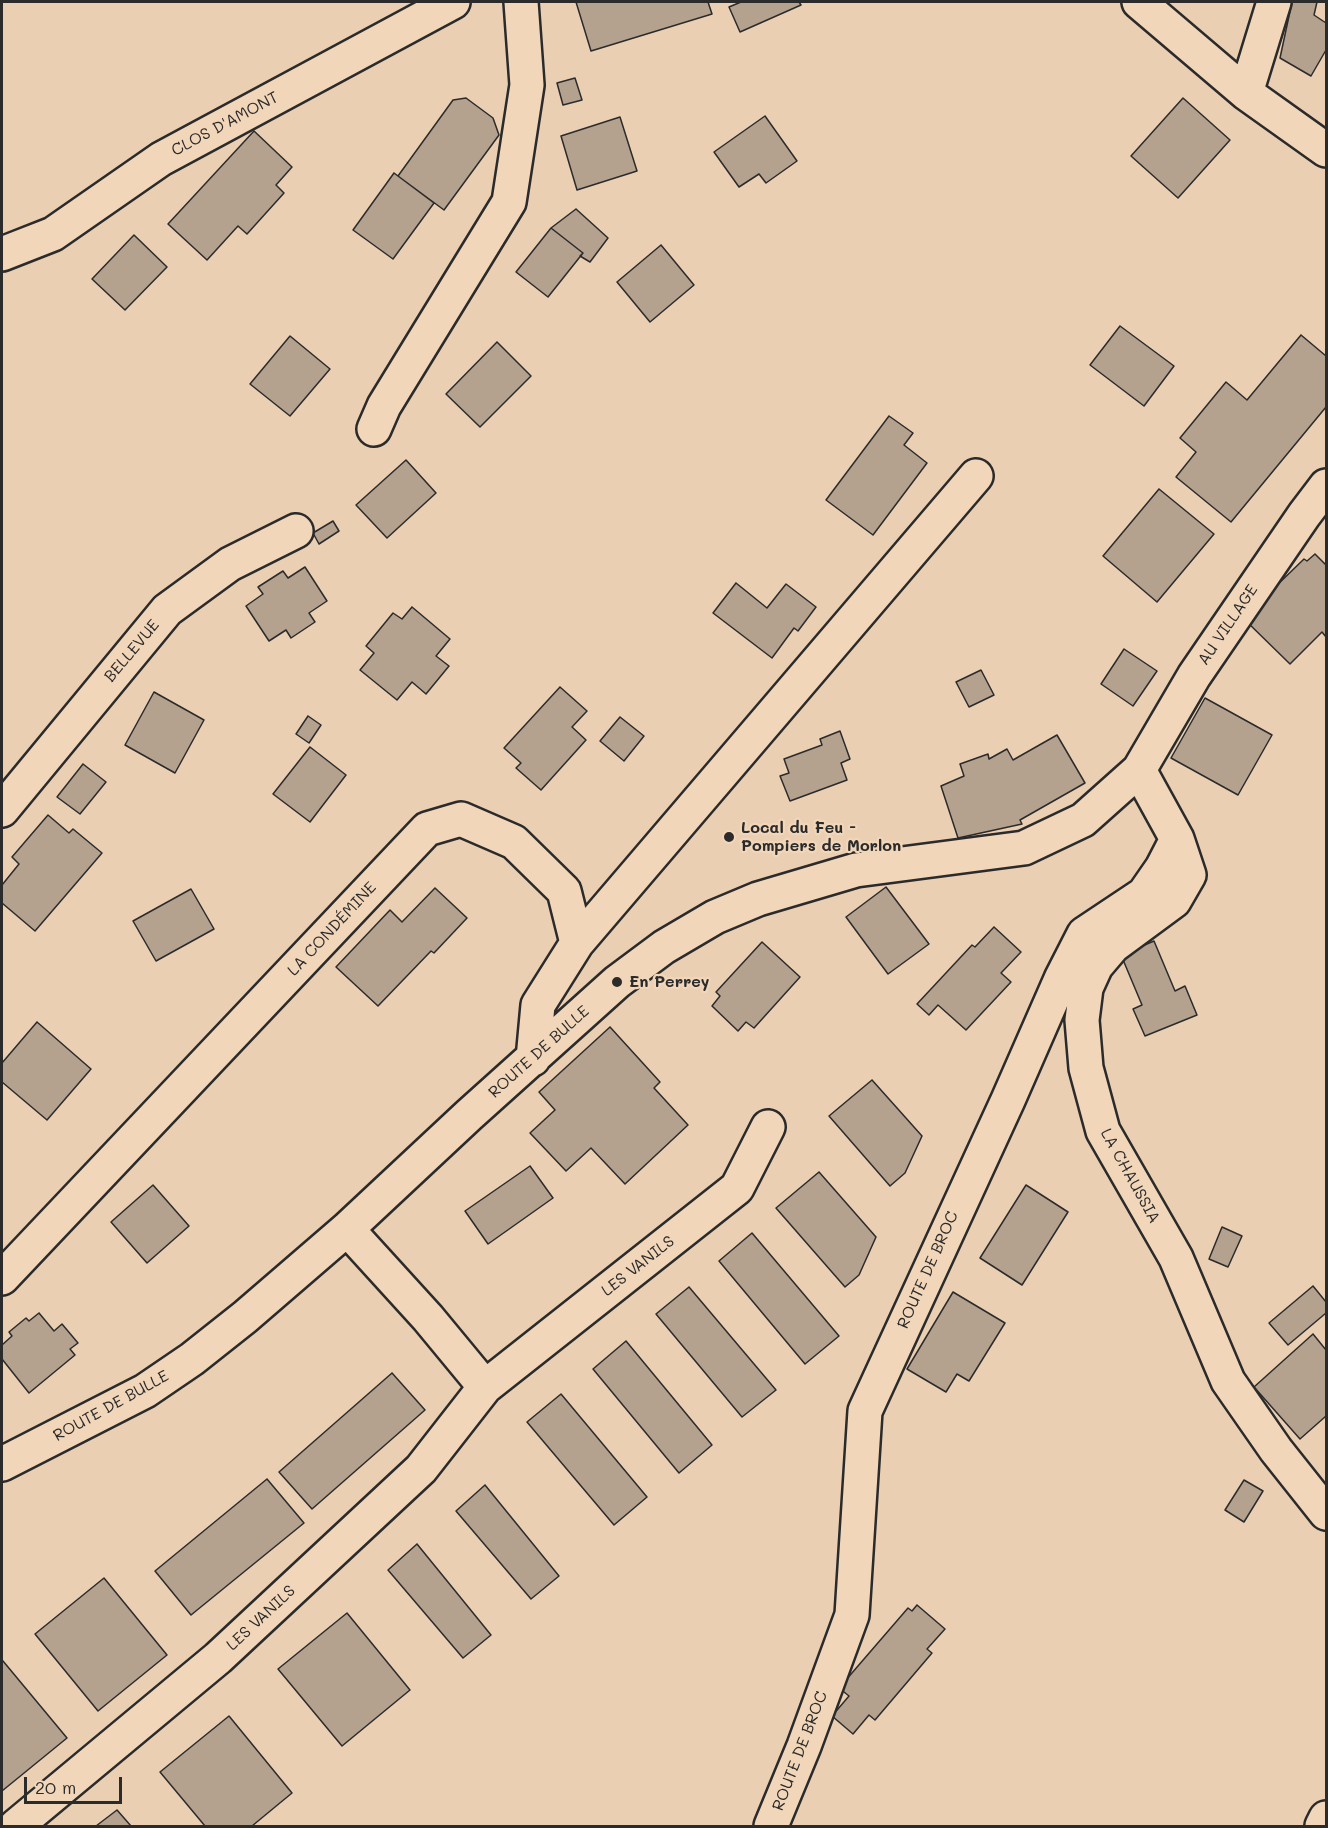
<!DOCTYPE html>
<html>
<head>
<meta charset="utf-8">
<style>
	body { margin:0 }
	#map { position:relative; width:1328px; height:1828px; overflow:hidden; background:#eacfb3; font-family:Mali,sans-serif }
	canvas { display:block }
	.frame { position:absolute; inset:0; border:3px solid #2b2b2b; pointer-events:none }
	.scale { position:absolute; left:24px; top:1777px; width:98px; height:27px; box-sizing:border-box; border:3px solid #2b2b2b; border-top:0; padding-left:8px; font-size:18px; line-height:21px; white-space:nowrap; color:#2b2b2b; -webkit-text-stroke:4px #f2d6b9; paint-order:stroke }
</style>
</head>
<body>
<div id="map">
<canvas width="1328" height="1828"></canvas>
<div class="frame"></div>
<div class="scale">20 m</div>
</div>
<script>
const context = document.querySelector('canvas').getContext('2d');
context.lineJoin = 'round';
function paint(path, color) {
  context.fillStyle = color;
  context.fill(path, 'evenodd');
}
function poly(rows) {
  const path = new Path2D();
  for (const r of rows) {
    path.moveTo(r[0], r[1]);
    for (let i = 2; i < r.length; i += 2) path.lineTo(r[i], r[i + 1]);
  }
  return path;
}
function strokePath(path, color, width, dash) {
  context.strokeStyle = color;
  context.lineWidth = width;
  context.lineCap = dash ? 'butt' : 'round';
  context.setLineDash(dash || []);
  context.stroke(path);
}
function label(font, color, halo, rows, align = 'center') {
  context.font = font + ' Mali,sans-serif';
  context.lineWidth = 4.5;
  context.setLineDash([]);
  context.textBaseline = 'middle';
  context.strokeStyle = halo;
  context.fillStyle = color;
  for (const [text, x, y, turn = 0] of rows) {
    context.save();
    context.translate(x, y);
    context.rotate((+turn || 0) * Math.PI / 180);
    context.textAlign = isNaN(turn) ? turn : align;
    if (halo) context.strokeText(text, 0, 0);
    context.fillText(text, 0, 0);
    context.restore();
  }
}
const building = poly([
	[576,2,708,2,712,14,591,51,576,2],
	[741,2,799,2,801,5,740,32,729,7,741,2],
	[1292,2,1317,2,1314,15,1326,23,1326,50,1311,76,1280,58,1292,2],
	[575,78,582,100,563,105,557,83,575,78],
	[466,98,493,118,499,135,444,210,398,176,453,100,466,98],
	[1183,98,1230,140,1178,198,1131,156,1183,98],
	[765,116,797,161,766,183,759,174,739,187,714,152,765,116],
	[620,117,637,171,577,190,561,136,620,117],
	[254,131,292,167,276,185,284,193,247,234,238,226,207,260,168,224,254,131],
	[394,173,434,203,393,259,353,230,394,173],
	[576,209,608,238,590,262,580,256,583,253,551,228,576,209],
	[551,228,583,253,548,297,516,272,551,228],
	[134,235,167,267,125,310,92,279,134,235],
	[661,245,694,285,650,322,617,282,661,245],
	[1120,326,1174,366,1144,406,1090,365,1120,326],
	[1301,335,1326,356,1326,407,1231,522,1176,477,1196,452,1180,438,1226,382,1247,400,1301,335],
	[290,336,330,369,290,416,250,384,290,336],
	[497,342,531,376,480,427,446,394,497,342],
	[889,416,913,433,904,445,927,463,873,535,826,500,889,416],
	[406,460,436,493,387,538,356,505,406,460],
	[1159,489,1214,534,1157,602,1103,556,1159,489],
	[333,521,339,531,319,544,313,533,333,521],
	[1315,554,1326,565,1326,637,1322,632,1290,664,1243,618,1304,559,1307,561,1315,554],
	[305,567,327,601,309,613,315,622,291,638,286,630,269,641,246,606,263,594,258,587,283,571,288,578,305,567],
	[736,583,767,608,786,584,816,607,798,631,794,628,772,658,713,613,736,583],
	[412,607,450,639,436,656,449,666,426,694,412,682,397,700,360,670,374,653,366,646,393,613,402,619,412,607],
	[1124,649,1157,671,1133,706,1101,684,1124,649],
	[981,670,994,695,969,707,956,682,981,670],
	[560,687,587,711,572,727,586,740,541,790,516,768,521,763,504,748,560,687],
	[154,692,204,720,175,773,125,745,154,692],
	[1205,698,1272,735,1238,795,1171,758,1205,698],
	[308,716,321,725,309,743,296,734,308,716],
	[620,717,644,736,624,761,600,741,620,717],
	[840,731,850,759,841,763,847,780,790,801,780,776,789,773,784,759,822,745,820,739,840,731],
	[1057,735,1085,783,1020,820,1022,824,958,838,941,786,964,776,960,764,988,754,989,759,1007,749,1013,760,1057,735],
	[310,747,346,775,310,822,273,794,310,747],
	[83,764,106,782,80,814,57,797,83,764],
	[48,815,69,833,73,829,102,853,35,931,2,903,2,885,19,864,12,857,48,815],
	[886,887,929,944,888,974,846,917,886,887],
	[435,888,467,918,434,953,431,951,378,1006,336,967,390,910,402,922,435,888],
	[191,889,214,929,156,961,133,921,191,889],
	[994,927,1021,952,1001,973,1011,982,966,1030,938,1005,929,1015,917,1004,972,945,975,947,994,927],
	[1154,941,1175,991,1185,986,1197,1015,1145,1036,1133,1009,1142,1005,1121,955,1154,941],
	[762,942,800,977,754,1028,746,1022,738,1031,712,1006,720,996,716,992,762,942],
	[37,1022,91,1069,47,1120,2,1082,2,1063,37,1022],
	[610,1027,660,1082,654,1088,688,1125,625,1184,591,1148,566,1171,530,1133,555,1110,539,1092,610,1027],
	[872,1080,922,1136,905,1173,890,1186,829,1116,872,1080],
	[530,1166,553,1198,488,1244,465,1211,530,1166],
	[819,1172,876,1237,859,1275,845,1287,776,1208,819,1172],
	[153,1185,189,1226,147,1263,111,1222,153,1185],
	[1026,1185,1068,1212,1022,1285,980,1258,1026,1185],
	[1222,1227,1242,1236,1228,1267,1209,1259,1222,1227],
	[752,1233,839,1336,805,1364,719,1261,752,1233],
	[1313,1286,1326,1302,1326,1313,1288,1345,1269,1323,1313,1286],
	[689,1287,776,1390,742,1417,656,1314,689,1287],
	[953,1292,1005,1323,969,1381,957,1374,946,1392,907,1369,953,1292],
	[39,1313,54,1331,62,1324,78,1343,70,1349,75,1355,29,1393,2,1359,2,1345,12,1336,9,1332,26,1318,29,1321,39,1313],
	[1313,1334,1326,1350,1326,1416,1300,1439,1254,1387,1313,1334],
	[626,1341,712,1445,679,1473,593,1369,626,1341],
	[392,1373,425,1410,312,1509,279,1472,392,1373],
	[561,1394,647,1497,614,1525,527,1422,561,1394],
	[267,1479,304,1523,191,1615,155,1571,267,1479],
	[1244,1480,1263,1491,1244,1522,1225,1510,1244,1480],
	[485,1485,559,1576,531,1599,456,1511,485,1485],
	[417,1544,491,1635,463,1658,388,1570,417,1544],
	[104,1578,167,1655,98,1711,35,1634,104,1578],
	[917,1605,945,1629,927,1649,932,1653,875,1720,869,1715,853,1734,832,1716,849,1696,839,1688,908,1608,912,1611,917,1605],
	[347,1613,410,1690,342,1746,278,1669,347,1613],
	[3,1661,67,1738,2,1791,2,1662,3,1661],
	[229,1716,292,1793,252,1826,205,1826,160,1772,229,1716],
	[117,1810,131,1826,96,1826,117,1810]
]);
paint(building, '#b4a18e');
strokePath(building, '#2b2b2b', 1.5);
const minor = poly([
	[1139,2,1246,93,1326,150],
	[1246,93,1274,2],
	[2,254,53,234,161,159,453,2],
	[374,429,384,406,509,202,527,85,521,2],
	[2,810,167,610,230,564,296,531],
	[1177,839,1189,875,1174,901,1113,946,1096,966,1086,988,1082,1020,1086,1068,1103,1131,1176,1258,1228,1381,1276,1450,1326,1513],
	[577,943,976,476],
	[2,1278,427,829,461,819,514,842,564,891,577,943,538,1005,533,1059],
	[485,1387,737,1188,768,1127],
	[2,1464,145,1391,192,1359,245,1317,347,1229,469,1115,617,982,664,947,715,917,758,899,856,870,1024,848,1083,820,1139,770,1194,676,1304,515,1326,486],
	[16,1826,218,1658,421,1469,485,1387,428,1318,347,1229],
	[771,1826,804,1746,852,1615,865,1411,1008,1100,1061,979,1084,934,1144,894,1162,868,1177,839,1139,770],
	[1322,1826,1326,1818]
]);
strokePath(minor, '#2b2b2b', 38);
strokePath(minor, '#f2d6b9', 33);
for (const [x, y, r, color] of [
	[729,837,6,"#2b2b2b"],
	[617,982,6,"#2b2b2b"]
]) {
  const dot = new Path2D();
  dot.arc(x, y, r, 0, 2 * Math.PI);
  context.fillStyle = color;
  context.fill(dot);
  strokePath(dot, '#f2d6b9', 2);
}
label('16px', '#2b2b2b', '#f2d6b9', [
	["CLOS D'AMONT",225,124,-28],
	["AU VILLAGE",1228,625,-56],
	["BELLEVUE",132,651,-50],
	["LA CONDÉMINE",332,929,-47],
	["ROUTE DE BULLE",539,1052,-42],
	["LA CHAUSSIA",1130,1176,61],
	["LES VANILS",638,1266,-38],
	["ROUTE DE BROC",928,1270,-66],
	["ROUTE DE BULLE",111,1406,-29],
	["LES VANILS",261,1618,-43],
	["ROUTE DE BROC",800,1751,-69]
]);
label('bold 16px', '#2b2b2b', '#f2d6b9', [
	["Local du Feu -",741,828],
	["Pompiers de Morlon",741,846],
	["En Perrey",629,982]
], 'left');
</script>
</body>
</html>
